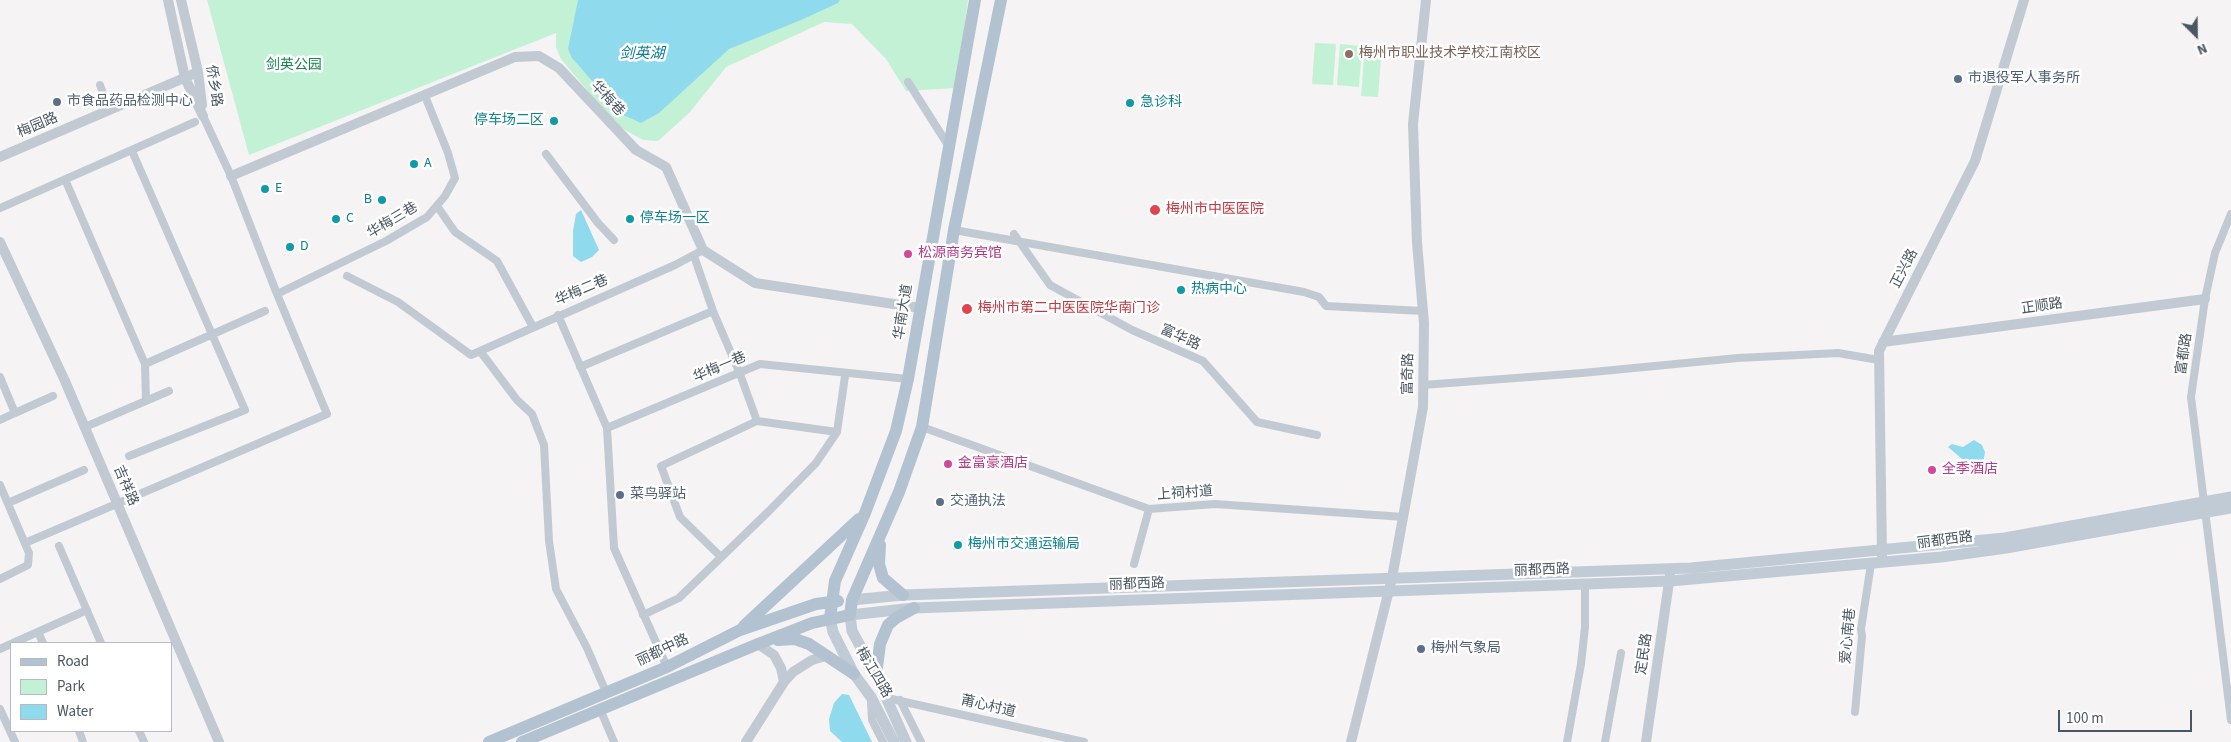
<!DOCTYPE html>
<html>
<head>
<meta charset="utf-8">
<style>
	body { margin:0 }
	#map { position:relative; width:2231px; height:742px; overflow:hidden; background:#f5f3f3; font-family:"Source Sans 3",sans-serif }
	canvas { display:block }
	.legend { position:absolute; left:10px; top:642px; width:162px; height:90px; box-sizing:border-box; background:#fff; border:1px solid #b7bbc0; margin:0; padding:6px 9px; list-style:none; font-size:15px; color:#4a5661 }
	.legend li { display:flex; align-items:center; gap:10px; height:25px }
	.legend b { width:25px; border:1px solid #b7bbc0 }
	.north { position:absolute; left:2171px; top:10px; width:50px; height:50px; -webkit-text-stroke:4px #fff; paint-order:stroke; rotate:157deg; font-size:14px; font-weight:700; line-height:20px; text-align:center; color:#4a5661 }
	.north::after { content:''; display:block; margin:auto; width:18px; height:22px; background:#4a5661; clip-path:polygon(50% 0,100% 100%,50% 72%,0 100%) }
	.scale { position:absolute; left:2058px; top:710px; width:134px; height:22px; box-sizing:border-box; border:2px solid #4a5661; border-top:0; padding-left:6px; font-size:15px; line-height:18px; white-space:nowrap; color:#4a5661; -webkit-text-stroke:4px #fff; paint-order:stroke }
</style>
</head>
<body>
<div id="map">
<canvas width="2231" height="742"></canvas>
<ul class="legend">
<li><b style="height:6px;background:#b3c2d1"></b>Road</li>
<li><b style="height:14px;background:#c3f1d5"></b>Park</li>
<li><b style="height:14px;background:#90daee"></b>Water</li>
</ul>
<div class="north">N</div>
<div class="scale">100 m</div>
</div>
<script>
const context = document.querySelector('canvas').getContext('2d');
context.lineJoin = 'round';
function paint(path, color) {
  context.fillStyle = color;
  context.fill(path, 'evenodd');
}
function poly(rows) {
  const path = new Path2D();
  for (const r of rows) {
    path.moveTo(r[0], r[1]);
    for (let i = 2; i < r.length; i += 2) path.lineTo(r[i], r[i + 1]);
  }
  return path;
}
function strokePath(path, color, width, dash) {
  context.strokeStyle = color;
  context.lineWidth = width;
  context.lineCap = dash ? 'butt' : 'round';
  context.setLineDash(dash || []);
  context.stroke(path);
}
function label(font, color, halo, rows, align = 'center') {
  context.font = font + ' "Source Sans 3","Noto Sans SC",sans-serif';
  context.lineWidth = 5;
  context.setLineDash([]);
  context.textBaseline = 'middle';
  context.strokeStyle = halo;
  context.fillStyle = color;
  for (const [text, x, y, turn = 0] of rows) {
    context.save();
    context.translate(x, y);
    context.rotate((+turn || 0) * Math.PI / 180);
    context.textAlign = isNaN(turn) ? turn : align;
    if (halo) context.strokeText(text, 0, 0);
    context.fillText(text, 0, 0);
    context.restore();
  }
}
paint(poly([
	[207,0,968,0,956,88,906,91,886,59,852,24,824,22,726,67,690,112,658,141,643,140,616,125,561,59,556,47,556,33,249,155],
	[1315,43,1336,44,1333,85,1312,84],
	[1340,44,1362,46,1359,87,1337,85],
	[1365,45,1382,46,1378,97,1361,96]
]), '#c3f1d5');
paint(poly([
	[578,0,840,0,838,3,801,20,729,49,659,113,641,123,621,114,572,58,568,49],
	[581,210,599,250,592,257,581,262,573,256,573,231,576,214],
	[1974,440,1982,445,1985,452,1983,464,1987,470,1986,475,1981,475,1948,447,1952,444,1963,447],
	[842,694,849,695,872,742,842,742,830,731,829,719,834,703]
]), '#90daee');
strokePath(poly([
	[908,82,948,145],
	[100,85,108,107],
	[546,154,598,223,614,240],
	[67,184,145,364],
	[437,206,455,232,497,261,533,327],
	[0,208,195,122],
	[2231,214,2215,253,2205,299,2191,397,2231,720],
	[954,230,1304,292,1319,297,1326,306,1423,311],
	[1014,234,1050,285,1132,330,1203,361,1257,422,1317,435],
	[694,256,713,311,740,374,757,421],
	[347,276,398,302,471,355,675,265,703,250],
	[277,294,386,241,427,217,445,196,455,178,448,153,425,96],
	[558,315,607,428,614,548,667,667],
	[480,351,517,400,532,414,544,445,549,541,556,589,587,648,606,692],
	[580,367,713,311],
	[0,377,15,413,0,420],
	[1423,385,1582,373,1738,358,1838,353,1879,360],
	[146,401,145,364,265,311],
	[15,413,53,396],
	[85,427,169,391],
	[922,427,1149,509,1215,504,1404,517],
	[607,428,760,364,908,379],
	[129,456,245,410,132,151],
	[0,485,29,553,28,565,0,579],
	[8,503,84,470],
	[25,543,327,414,277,294,231,176,203,116],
	[59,546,101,643],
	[721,557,680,517,661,466,757,421,837,432],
	[1134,564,1149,509],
	[643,615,679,598,768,512,816,463,837,432,845,376],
	[38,632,43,643],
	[13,643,87,610],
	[0,649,11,644],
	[887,698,1084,742],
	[900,700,921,742],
	[871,702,872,720,883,742],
	[0,709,15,742],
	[600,709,614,742],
	[1855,712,1862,636,1861,629,1871,564],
	[79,731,83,742],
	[139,731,144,742],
	[1567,742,1581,664,1585,627,1585,584],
	[1605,742,1621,653]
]), '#c1cad2', 8);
strokePath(poly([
	[168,0,185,78,203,116],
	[181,0,198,72,202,105],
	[0,157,198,72],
	[231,176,515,57,539,56,559,68,636,150,666,167,703,250,755,283,920,308],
	[0,242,65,381,219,742],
	[1883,342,2205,299],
	[1882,556,1879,351,1975,161,2024,0],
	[758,644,774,655,781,668,784,682],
	[746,742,784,682,793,672,812,660,826,656],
	[1351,742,1392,578,1423,407,1424,323,1417,243,1413,124,1426,0],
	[1646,742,1670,575]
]), '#c1cad2', 10);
strokePath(poly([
	[852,600,903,595,1691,568,2005,538,2231,497],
	[830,618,833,632,854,674,871,697,894,742],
	[906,742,876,675,852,631,850,615,914,608,1670,581,1941,557,2006,548,2231,508]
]), '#c1cbd6', 11);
strokePath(poly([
	[880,545,879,564,883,578,903,595],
	[830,618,835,581,865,513,896,431,908,379,975,0],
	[744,626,859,519],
	[778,640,795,639,809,644,854,674],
	[876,675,880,644,888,625,896,618,914,608],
	[489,742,667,667,740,630,816,604,838,601],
	[522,742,758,644,812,623,850,615,852,600,899,492,922,427,954,230,1001,0]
]), '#b3c2d1', 12);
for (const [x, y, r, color] of [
	[1349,54,5,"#8d6e63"],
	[1958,79,5,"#5c6f8a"],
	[57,102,5,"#5c6f8a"],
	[1130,103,5,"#0f9aa8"],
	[554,121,5,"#0f9aa8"],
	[414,164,5,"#0f9aa8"],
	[265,189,5,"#0f9aa8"],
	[382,200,5,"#0f9aa8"],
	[1155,210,6,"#e0444e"],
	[336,219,5,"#0f9aa8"],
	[630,219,5,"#0f9aa8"],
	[290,247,5,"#0f9aa8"],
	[908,254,5,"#d1479c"],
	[1181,290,5,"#0f9aa8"],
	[967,309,6,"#e0444e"],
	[948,464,5,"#d1479c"],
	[1932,470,5,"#d1479c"],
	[620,495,5,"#5c6f8a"],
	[940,502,5,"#5c6f8a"],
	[958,545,5,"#0f9aa8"],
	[1421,649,5,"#5c6f8a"]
]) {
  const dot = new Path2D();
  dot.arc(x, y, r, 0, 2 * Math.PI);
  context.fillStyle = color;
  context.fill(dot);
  strokePath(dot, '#fff', 2);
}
label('14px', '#785e54', '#fff', [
	["梅州市职业技术学校江南校区",1359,54]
], 'left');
label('14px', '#17864f', '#fff', [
	["剑英公园",294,66]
]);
label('14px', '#4e5e75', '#fff', [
	["市退役军人事务所",1968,79],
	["市食品药品检测中心",67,102],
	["菜鸟驿站",630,495],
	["交通执法",950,502],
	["梅州气象局",1431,649]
], 'left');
label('14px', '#4a5661', '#fff', [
	["侨乡路",213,86,81],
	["华梅巷",607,99,47],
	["梅园路",38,126,-23],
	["华梅三巷",393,221,-31],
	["正兴路",1905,269,-63],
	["华梅二巷",582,291,-23],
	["正顺路",2042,307,-8],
	["华南大道",904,312,-81],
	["富华路",1180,338,24],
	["富都路",2185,354,-82],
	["华梅一巷",720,368,-23],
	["富奇路",1409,374,-89],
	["吉祥路",125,486,67],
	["上祠村道",1185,494,-4],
	["丽都西路",1945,541,-7],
	["丽都西路",1542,571,-2],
	["丽都西路",1137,585,-2],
	["爱心南巷",1849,636,-85],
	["丽都中路",663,651,-25],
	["定民路",1645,654,-82],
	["梅江四路",873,673,59],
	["莆心村道",988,707,13]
]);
label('14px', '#0d838f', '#fff', [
	["急诊科",1140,103],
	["停车场二区",544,121,"right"],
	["A",424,164],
	["E",275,189],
	["B",372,200,"right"],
	["C",346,219],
	["停车场一区",640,219],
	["D",300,247],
	["热病中心",1191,290],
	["梅州市交通运输局",968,545]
], 'left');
label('14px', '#be3a42', '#fff', [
	["梅州市中医医院",1166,210],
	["梅州市第二中医医院华南门诊",978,309]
], 'left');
label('14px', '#b23c85', '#fff', [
	["松源商务宾馆",918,254],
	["金富豪酒店",958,464],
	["全季酒店",1942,470]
], 'left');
label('italic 15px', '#0c7c9b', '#fff', [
	["剑英湖",642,55]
]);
</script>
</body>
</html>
